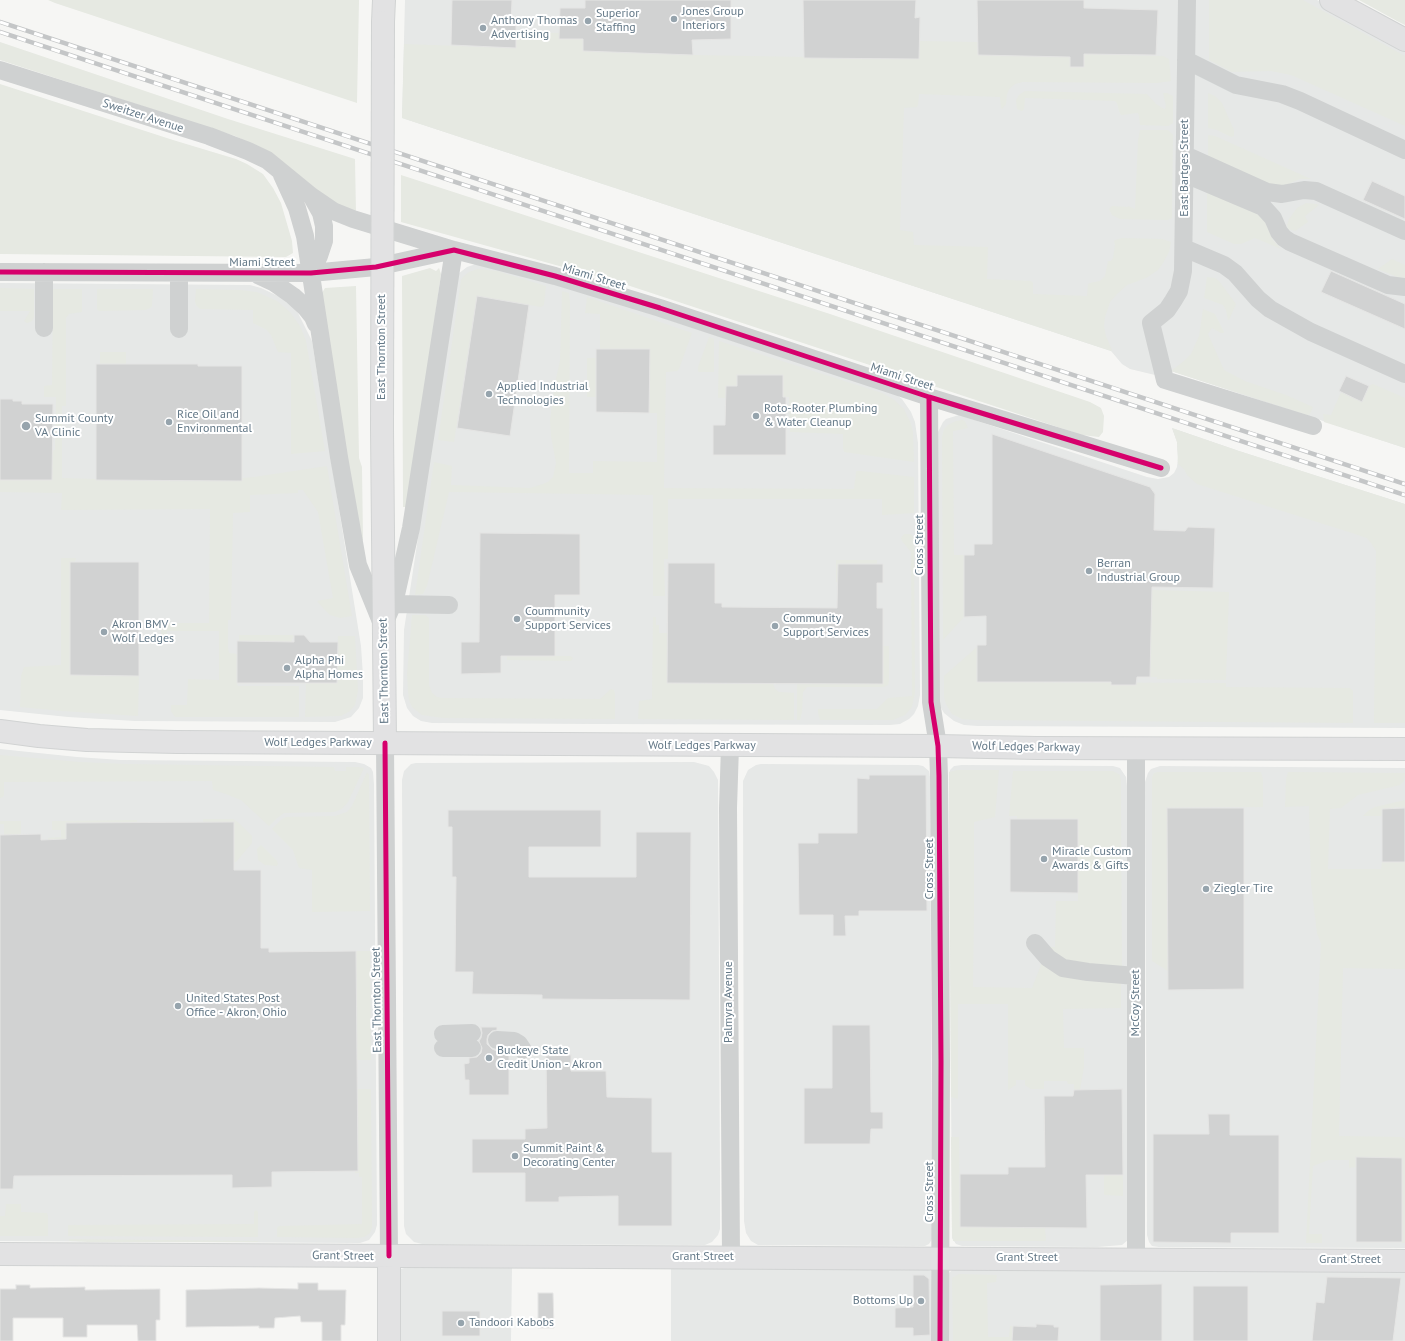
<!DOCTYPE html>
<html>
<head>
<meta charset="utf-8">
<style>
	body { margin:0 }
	canvas { display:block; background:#f6f6f4 }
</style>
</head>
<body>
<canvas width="1405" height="1341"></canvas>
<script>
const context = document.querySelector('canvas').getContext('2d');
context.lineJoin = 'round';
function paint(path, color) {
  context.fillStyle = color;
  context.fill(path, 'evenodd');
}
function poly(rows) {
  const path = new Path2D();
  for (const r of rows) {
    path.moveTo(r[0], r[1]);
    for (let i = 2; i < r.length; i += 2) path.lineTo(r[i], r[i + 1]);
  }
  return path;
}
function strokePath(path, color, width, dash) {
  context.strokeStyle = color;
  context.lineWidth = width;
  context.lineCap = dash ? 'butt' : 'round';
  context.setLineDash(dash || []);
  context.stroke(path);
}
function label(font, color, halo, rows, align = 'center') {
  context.font = font + ' "PT Sans",sans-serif';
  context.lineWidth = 4;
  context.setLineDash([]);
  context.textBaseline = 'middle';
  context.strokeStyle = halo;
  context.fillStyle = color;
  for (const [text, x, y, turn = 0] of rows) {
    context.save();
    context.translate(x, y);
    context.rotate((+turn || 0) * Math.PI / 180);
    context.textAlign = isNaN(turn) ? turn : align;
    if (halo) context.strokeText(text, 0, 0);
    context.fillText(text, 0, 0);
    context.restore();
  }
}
paint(poly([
	[405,0,1317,0,1405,49,1405,448,1171,371,1155,375,1130,369,1122,364,1111,351,402,118],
	[479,263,587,293,897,395,902,399,911,412,915,422,918,443,920,695,918,706,914,714,909,719,900,724,890,725,595,724,432,723,421,721,413,716,407,708,403,695,404,630,458,274,467,267],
	[0,283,250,285,261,288,280,297,289,303,298,313,312,341,361,646,363,676,363,698,359,708,351,717,335,722,135,721,68,717,0,710],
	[959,415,1147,477,1158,479,1169,477,1174,473,1177,467,1178,457,1177,442,1172,428,1239,451,1405,504,1405,728,978,726,964,725,954,721,944,713,940,706,939,699,938,432,943,422,946,419],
	[0,749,77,757,121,760,355,762,364,764,371,768,373,772,374,785,377,1225,375,1232,369,1240,360,1243,0,1241],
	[694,762,709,766,714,772,718,780,720,1183,720,1229,718,1235,712,1242,705,1245,422,1244,414,1242,406,1234,404,1226,402,780,404,771,411,764,416,763],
	[761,764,918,765,923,766,929,771,930,777,932,1192,932,1239,929,1244,925,1246,758,1245,751,1241,746,1233,744,1221,743,781,748,770,756,765],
	[962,765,1113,766,1120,768,1126,777,1127,786,1128,1240,1122,1245,1097,1247,962,1246,956,1244,952,1238,949,775,950,770,954,766],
	[1160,766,1405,768,1405,1248,1159,1247,1152,1246,1149,1242,1147,1235,1145,782,1148,773,1151,769],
	[408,1267,512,1267,511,1341,398,1341,398,1273,401,1269],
	[671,1268,928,1270,931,1271,934,1341,671,1341],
	[952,1270,1405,1272,1405,1341,949,1341,949,1273]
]), '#e6e8e7');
paint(poly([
	[48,0,359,0,357,103,55,3],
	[1209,0,1303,0,1405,56,1405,126,1291,75,1271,71,1232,72,1209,60],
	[1359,0,1405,0,1405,25,1397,21],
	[516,32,559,33,560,39,583,39,693,55,918,59,919,41,978,42,978,55,1070,57,1070,67,1084,67,1084,54,1163,56,1169,59,1171,81,1156,83,1023,82,1015,84,1009,89,1007,94,1006,104,1002,109,1001,108,1000,97,919,94,918,105,917,107,904,108,900,230,913,232,914,245,988,247,987,279,1031,281,1033,283,1033,294,1087,296,1088,284,1090,283,1100,281,1105,276,1108,261,1111,261,1113,258,1115,245,1114,241,1118,239,1123,238,1162,239,1171,242,1169,252,1163,263,1158,270,1146,278,1127,285,1117,294,1110,302,1105,317,1104,326,1106,336,1112,350,1111,351,402,118,404,44,516,48],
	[0,42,228,119,355,159,356,214,331,203,265,150,235,136,0,60],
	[0,84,173,140,236,159,247,164,263,174,273,188,281,203,292,241,293,253,286,257,0,254],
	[1025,91,1147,94,1156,104,1164,109,1165,109,1166,106,1163,93,1167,93,1173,96,1173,123,1168,126,1140,125,1139,116,1138,113,1121,115,1119,111,1117,103,1115,101,1025,98,1024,109,1022,111,1017,109,1016,100,1019,95],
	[1208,93,1215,96,1222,103,1234,130,1234,136,1231,137,1217,130,1208,128],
	[1140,130,1168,130,1173,135,1172,218,1167,220,1120,219,1112,215,1109,209,1112,206,1128,207,1128,206,1135,209,1138,140],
	[1208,135,1215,136,1311,179,1300,179,1279,188,1208,159],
	[401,175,830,314,1090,402,1101,408,1104,416,1103,432,1099,437,1082,435,624,284,401,222],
	[1207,192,1261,213,1273,240,1281,249,1255,238,1241,244,1234,244,1207,232],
	[1306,203,1316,204,1319,205,1305,216,1308,222,1295,231,1288,229,1287,225,1289,219,1297,208],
	[1392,259,1405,265,1405,278,1397,277,1378,269],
	[430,268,436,271,439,268,441,274,408,507,403,507,402,276],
	[478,269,497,271,546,286,544,305,541,307,477,296,454,442,438,440,461,280,463,277,469,272],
	[1207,277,1215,278,1219,281,1236,304,1229,320,1228,320,1226,310,1223,305,1204,298],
	[356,286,359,458,362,467,363,540,360,540,322,293,325,288],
	[0,288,34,289,34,316,32,321,27,323,24,321,30,311,0,311],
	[53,289,82,289,82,312,69,314,66,318,66,406,62,406,62,478,96,479,96,480,241,481,242,478,254,477,327,466,352,616,340,618,330,615,324,609,317,601,333,598,318,512,303,490,298,490,298,493,250,495,250,512,233,513,231,620,228,620,228,648,229,653,237,654,237,684,238,686,299,686,299,717,175,717,171,711,171,705,187,705,188,679,219,680,219,631,167,631,166,644,163,641,161,636,161,623,209,623,210,509,61,510,62,493,0,492,0,480,52,480,52,451,55,450,56,397,44,397,44,386,52,385],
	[97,289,153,289,152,306,150,308,145,310,99,311,97,309],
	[196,289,240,290,257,292,277,301,290,312,300,326,306,341,325,451,291,454,291,353,278,352,271,335,267,330,253,323,253,310,200,309,196,305,195,301],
	[562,291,569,293,570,303,569,473,593,473,593,461,657,462,657,413,649,413,650,350,600,349,600,314,585,313,587,297,692,333,679,369,677,371,666,372,664,488,854,489,856,472,857,471,860,471,914,477,914,513,882,515,882,499,668,499,668,559,664,559,665,596,653,596,653,495,449,492,427,586,423,594,415,595,434,462,452,466,451,485,530,488,543,484,548,482,553,477,556,463,551,436,550,420,555,383,560,361],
	[1203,309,1215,314,1224,332,1223,333,1221,333,1212,328,1208,334,1224,370,1245,381,1286,395,1313,407,1310,414,1307,415,1171,371,1184,361,1191,354,1199,336],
	[709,337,714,339,714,372,699,372,698,371,698,367],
	[719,341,882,393,893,399,904,409,911,424,913,432,914,462,844,452,843,448,843,434,790,432,789,397,783,397,737,386,726,386,726,398,718,398],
	[100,352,126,352,126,364,100,364],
	[587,358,596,358,596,397,587,397],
	[1373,384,1405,398,1405,448,1324,422,1323,414,1331,415,1341,392,1362,402,1369,386],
	[962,420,965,421,968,428,953,431,954,555,964,555,964,617,943,640,942,437,944,429,948,425,956,421],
	[1172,428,1239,451,1405,504,1405,723,1374,723,1376,551,1371,543,1367,538,1355,534,1197,484,1187,475,1184,469,1178,464,1177,442],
	[904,534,910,534,914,537,915,693,912,707,905,715,893,720,820,720,818,713,818,709,877,709,888,698,912,696,911,552,902,541,901,538],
	[61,558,76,558,75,562,70,562,70,675,139,676,138,716,62,711,20,707,21,676,24,667,61,665],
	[836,560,877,560,877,564,838,564,838,582,836,582],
	[1152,590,1229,592,1226,680,1157,679,1157,677,1150,677],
	[412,615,425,615,429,618,429,685,432,693,437,697,442,698,600,699,611,689,614,690,615,694,615,719,443,718,422,715,412,707,409,700,408,692,407,674],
	[653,617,656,617,656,625,659,625,659,633,668,633,668,683,773,684,775,689,779,692,794,693,794,720,638,719,639,701,652,699],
	[239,635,294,635,294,636,291,642,239,641],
	[338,636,355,636,358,690,355,705,350,711,341,716,305,717,306,683,337,683],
	[883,646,889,646,889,680,888,685,884,687,807,687,803,692,802,712,800,720,797,720,797,684,883,684],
	[977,647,977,682,1226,683,1226,687,1350,688,1353,691,1353,723,975,720,962,719,952,714,946,704,944,697,944,676],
	[507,656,570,656,573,658,571,661,507,660],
	[0,755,80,762,126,764,334,767,335,771,346,771,346,767,358,767,364,768,348,802,342,809,334,812,284,813,277,818,269,826,241,800,226,794,213,790,212,781,4,782,4,795,3,797,0,798],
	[957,770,999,770,995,817,974,822,974,907,973,987,1032,988,1042,962,1121,981,1121,1008,1063,1009,1064,1048,1084,1048,1084,1067,1080,1090,1074,1090,1074,1084,1068,1084,1067,1081,1044,1081,1044,1089,1031,1089,1025,1085,1025,1080,1016,1080,1016,1085,1008,1090,1008,1004,958,1004,958,1099,951,1097,949,775,949,772],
	[1013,771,1113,771,1120,775,1121,781,1122,969,1062,961,1050,947,1055,947,1056,901,1078,901,1078,819,1017,819,1017,816,1009,816],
	[367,772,369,775,370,911,312,912,312,870,299,868,293,850,272,829,282,819,287,817,335,816,347,812,352,806],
	[1158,772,1261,772,1263,779,1263,807,1167,808,1168,971,1152,961,1152,777,1154,773],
	[1288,772,1405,773,1404,781,1400,785,1358,795,1341,808,1330,809,1328,869,1381,869,1382,862,1405,862,1405,969,1343,968,1339,1136,1402,1137,1405,1139,1405,1243,1402,1243,1402,1158,1357,1157,1356,1167,1349,1168,1349,1160,1328,1160,1313,1166,1309,1234,1322,1234,1322,1243,1306,1243,1321,943,1317,933,1311,884,1309,806,1285,807,1286,779],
	[1405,800,1405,808,1395,807,1394,808,1382,809,1382,816,1363,816,1368,811,1375,807],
	[203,819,233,819,239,823,252,836,252,843,236,862,227,862,234,859,234,823,203,823],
	[137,820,137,823,66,849,48,842,48,838,61,837,61,830,52,830,52,821],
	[0,821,21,821,21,840,4,843,4,824,0,824],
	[261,845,277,861,278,864,277,866,265,865,258,860,257,849],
	[356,951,370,951,371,1060,357,1060],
	[357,1089,371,1089,372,1227,370,1233,364,1237,357,1238,277,1237,277,1228,279,1226,362,1224,362,1177,359,1177,359,1173,355,1173,355,1171,358,1171],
	[951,1137,959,1137,960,1227,1045,1227,1046,1241,953,1241,952,1235],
	[1104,1175,1123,1175,1123,1196,1105,1195,1104,1194],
	[6,1204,21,1204,21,1212,47,1213,48,1216,48,1236,0,1236,0,1216,5,1216],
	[256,1210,258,1212,258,1237,68,1236,68,1225,254,1224,254,1212],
	[69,1239,258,1241,258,1242,90,1242,69,1241],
	[959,1274,997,1275,996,1282,987,1283,988,1337,1009,1337,1010,1326,1013,1326,1012,1341,953,1341,952,1278]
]), '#e6e9e2');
const building = poly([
	[452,0,512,0,511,24,516,24,516,48,451,45,452,0],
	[585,0,731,0,731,39,692,40,693,55,583,51,583,39,559,39,560,8,585,8,585,0],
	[803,0,916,0,915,18,920,17,919,59,804,58,803,0],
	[977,0,1084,0,1084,8,1158,10,1156,55,1084,54,1084,67,1070,67,1070,57,978,55,977,0],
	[1372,181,1405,196,1405,219,1363,200,1372,181],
	[1331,271,1405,304,1405,329,1321,292,1331,271],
	[477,296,529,305,510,436,457,428,477,296],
	[596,349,650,349,649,413,596,412,596,349],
	[96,364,198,364,198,366,242,366,242,481,96,480,96,364],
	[737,375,783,375,783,397,786,397,786,455,713,455,713,425,725,425,726,386,737,386,737,375],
	[1346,376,1369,386,1362,402,1339,391,1346,376],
	[0,399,13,399,13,401,22,401,22,404,53,404,52,480,0,480,0,399],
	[992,434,1150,487,1155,494,1154,530,1185,531,1188,527,1215,528,1213,588,1152,587,1150,677,1137,677,1136,685,1111,685,1111,682,977,682,977,645,986,645,986,616,964,617,964,555,974,555,974,544,992,544,992,434],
	[480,533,580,534,580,595,555,595,555,656,501,656,501,673,461,674,461,642,479,642,480,533],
	[70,562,139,562,139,676,70,675,70,562],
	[668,563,715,563,715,603,722,603,722,607,837,608,838,564,883,564,883,583,877,583,877,608,883,608,883,684,667,683,668,563],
	[294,635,304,635,310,642,338,642,337,683,237,683,237,641,294,642,294,635],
	[869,775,926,775,927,911,859,911,859,916,845,916,846,936,833,936,833,915,799,915,798,843,818,843,818,833,857,833,857,778,869,779,869,775],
	[1167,808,1244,808,1244,989,1168,990,1167,808],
	[1405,808,1405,862,1382,862,1382,809,1405,808],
	[448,810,601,810,601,847,529,847,529,877,636,877,636,832,691,832,690,1000,542,999,542,995,472,994,473,972,455,972,456,877,452,877,452,827,448,827,448,810],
	[1010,819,1078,819,1078,893,1010,892,1010,819],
	[234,822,234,870,261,870,261,948,269,948,269,952,356,951,358,1171,272,1172,272,1187,232,1188,232,1175,14,1176,13,1189,0,1189,0,835,41,834,41,840,66,839,66,823,234,822],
	[832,1025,870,1025,871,1112,883,1112,883,1129,871,1129,870,1144,804,1144,804,1088,832,1088,832,1025],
	[481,1027,497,1027,497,1030,492,1031,488,1035,487,1039,487,1044,492,1049,497,1051,497,1053,509,1053,509,1095,469,1095,469,1080,465,1080,464,1064,469,1063,469,1058,477,1057,481,1053,482,1048,479,1041,481,1038,482,1033,481,1027],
	[571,1055,571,1071,606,1071,607,1097,652,1098,652,1152,672,1152,672,1226,618,1226,618,1196,559,1197,559,1202,525,1202,525,1173,472,1173,472,1139,525,1139,525,1129,547,1128,546,1056,571,1055],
	[1122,1089,1123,1175,1086,1175,1087,1228,960,1227,960,1174,1008,1174,1008,1167,1045,1167,1044,1096,1073,1096,1074,1090,1122,1089],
	[1208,1114,1230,1114,1230,1135,1279,1135,1279,1233,1231,1233,1231,1243,1153,1242,1153,1134,1209,1134,1208,1114],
	[1356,1157,1402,1158,1402,1242,1356,1242,1356,1157],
	[913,1275,924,1275,929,1279,930,1335,913,1336,913,1328,895,1328,895,1308,913,1307,913,1275],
	[1327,1277,1401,1278,1393,1341,1312,1341,1316,1302,1324,1303,1327,1277],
	[298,1283,318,1283,318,1290,346,1290,345,1325,341,1325,341,1341,322,1341,322,1322,301,1322,300,1316,275,1318,274,1328,259,1328,259,1326,186,1327,186,1290,259,1288,298,1289,298,1283],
	[1162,1284,1162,1341,1100,1341,1100,1285,1162,1284],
	[16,1285,30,1285,30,1288,85,1287,85,1290,160,1289,160,1320,156,1320,156,1341,138,1341,137,1325,87,1325,87,1337,63,1337,63,1318,13,1318,13,1341,0,1341,0,1289,16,1289,16,1285],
	[1193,1286,1248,1286,1248,1341,1193,1341,1193,1286],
	[538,1293,553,1293,554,1328,538,1328,538,1293],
	[442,1311,480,1311,480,1336,442,1336,442,1311],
	[1036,1324,1054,1325,1054,1327,1059,1327,1058,1341,1012,1341,1013,1326,1036,1327,1036,1324]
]);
paint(building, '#d1d2d2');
strokePath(building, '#e5e5e4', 1);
const major = poly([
	[1331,0,1405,40],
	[383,22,384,0],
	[382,429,385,743],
	[0,731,39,736,87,740,177,742,938,746,1037,748,1405,749],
	[0,1254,1405,1261],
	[389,1341,389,1256]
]);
strokePath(major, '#d1d3d3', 24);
strokePath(poly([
	[1187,0,1183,271,1179,291,1173,301,1167,310,1151,323,1165,380,1313,426],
	[1186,60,1236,85,1282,94,1300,101,1405,150],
	[0,70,209,136,248,151,267,160,311,196,333,211,353,219,454,250,411,528,395,599,385,622],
	[1185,155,1267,192,1282,194,1304,190,1316,191,1405,231],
	[1185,174,1263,207,1273,218,1279,232,1284,238,1290,242,1388,285,1405,287],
	[282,175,297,208,305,236,339,457,358,565,382,624],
	[1184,248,1224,265,1235,273,1258,299,1270,309,1311,332,1405,374],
	[0,272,311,273,376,267,454,250,555,276,660,308,929,397,1161,468],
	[179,273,179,329],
	[311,273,319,256,324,241,324,226,321,213,312,197],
	[258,275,273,282,293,296,305,307,313,317,316,324],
	[44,328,44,272],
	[929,397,931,702,938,746,939,776,941,1062,940,1341],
	[393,604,449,605],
	[385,743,389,1256],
	[730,746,728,808,731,1257],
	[1136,748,1136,1258],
	[1035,943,1048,958,1063,968,1088,972,1136,976],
	[443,1034,472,1033],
	[497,1040,514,1041,519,1044,523,1050],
	[443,1048,472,1048]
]), '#cfd1d1', 18);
strokePath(major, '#e2e2e3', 22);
const rail = poly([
	[0,22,1405,484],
	[0,32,1405,495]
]);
strokePath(rail, '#c4c6c7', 4.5);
strokePath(rail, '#fff', 3, [9]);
const majorBridge = poly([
	[382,429,383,22]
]);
strokePath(majorBridge, '#d1d3d3', 24, []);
strokePath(majorBridge, '#e2e2e3', 22);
strokePath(poly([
	[0,272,311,273,376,267,454,250,555,276,660,308,929,397,1161,468],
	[929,397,931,702,938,746,939,776,941,1062,940,1341],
	[385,743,389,1256]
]), '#d6006c', 5);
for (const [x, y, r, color] of [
	[674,19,4,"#96a4ad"],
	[588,21,4,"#96a4ad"],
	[483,28,4,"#96a4ad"],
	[489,394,4,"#96a4ad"],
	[756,416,4,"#96a4ad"],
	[169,422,4,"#96a4ad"],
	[26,426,5,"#96a4ad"],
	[1089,571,4,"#96a4ad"],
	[517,619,4,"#96a4ad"],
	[775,626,4,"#96a4ad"],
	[104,632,4,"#96a4ad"],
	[287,668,4,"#96a4ad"],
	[1044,859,4,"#96a4ad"],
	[1206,889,4,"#96a4ad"],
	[178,1006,4,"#96a4ad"],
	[489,1058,4,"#96a4ad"],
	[515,1156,4,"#96a4ad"],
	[921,1301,4,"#96a4ad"],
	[461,1323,4,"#96a4ad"]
]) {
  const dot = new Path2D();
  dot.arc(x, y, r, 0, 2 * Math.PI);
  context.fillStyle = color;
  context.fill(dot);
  strokePath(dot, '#fff', 1.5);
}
label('12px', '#637887', '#fff', [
	["Jones Group",682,12],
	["Interiors",682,26],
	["Superior",596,14],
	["Staffing",596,28],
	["Anthony Thomas",491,21],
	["Advertising",491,35],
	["Applied Industrial",497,387],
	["Technologies",497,401],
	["Roto-Rooter Plumbing",764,409],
	["& Water Cleanup",764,423],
	["Rice Oil and",177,415],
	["Environmental",177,429],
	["Summit County",35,419],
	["VA Clinic",35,433],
	["Berran",1097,564],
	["Industrial Group",1097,578],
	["Coummunity",525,612],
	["Support Services",525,626],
	["Community",783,619],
	["Support Services",783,633],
	["Akron BMV -",112,625],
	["Wolf Ledges",112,639],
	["Alpha Phi",295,661],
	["Alpha Homes",295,675],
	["Miracle Custom",1052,852],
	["Awards & Gifts",1052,866],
	["Ziegler Tire",1214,889],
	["United States Post",186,999],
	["Office - Akron, Ohio",186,1013],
	["Buckeye State",497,1051],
	["Credit Union - Akron",497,1065],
	["Summit Paint &",523,1149],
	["Decorating Center",523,1163],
	["Bottoms Up",913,1301,"right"],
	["Tandoori Kabobs",469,1323]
], 'left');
label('12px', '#637887', '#fff', [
	["Sweitzer Avenue",143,116,18],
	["East Bartges Street",1185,168,-90],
	["Miami Street",262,263],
	["Miami Street",594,277,17],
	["East Thornton Street",382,347,-90],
	["Miami Street",902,377,18],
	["Cross Street",920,545,-90],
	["East Thornton Street",384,671,-91],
	["Wolf Ledges Parkway",318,743],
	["Wolf Ledges Parkway",702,746],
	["Wolf Ledges Parkway",1026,747,1],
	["Cross Street",930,869,-90],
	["East Thornton Street",377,1000,-91],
	["Palmyra Avenue",729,1002,-90],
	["McCoy Street",1136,1003,-90],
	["Cross Street",930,1192,-90],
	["Grant Street",343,1256,1],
	["Grant Street",703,1257],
	["Grant Street",1027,1258],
	["Grant Street",1350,1260]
]);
</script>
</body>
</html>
